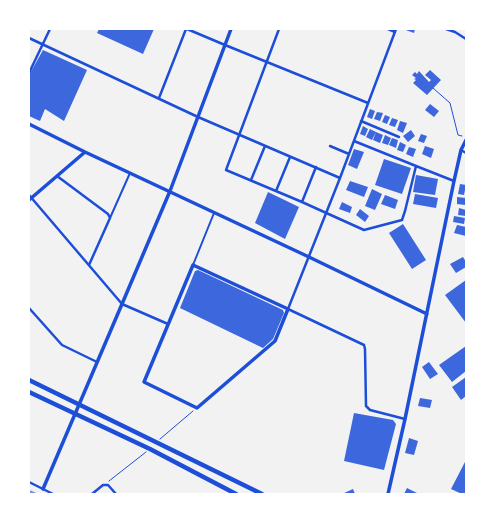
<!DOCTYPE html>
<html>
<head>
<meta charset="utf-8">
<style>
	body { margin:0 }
	#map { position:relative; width:495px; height:523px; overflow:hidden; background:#f2f2f2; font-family:Ubuntu,sans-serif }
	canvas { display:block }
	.frame { position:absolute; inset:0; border:30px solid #fff; pointer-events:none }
</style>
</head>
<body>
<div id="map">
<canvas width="495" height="523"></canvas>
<div class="frame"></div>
</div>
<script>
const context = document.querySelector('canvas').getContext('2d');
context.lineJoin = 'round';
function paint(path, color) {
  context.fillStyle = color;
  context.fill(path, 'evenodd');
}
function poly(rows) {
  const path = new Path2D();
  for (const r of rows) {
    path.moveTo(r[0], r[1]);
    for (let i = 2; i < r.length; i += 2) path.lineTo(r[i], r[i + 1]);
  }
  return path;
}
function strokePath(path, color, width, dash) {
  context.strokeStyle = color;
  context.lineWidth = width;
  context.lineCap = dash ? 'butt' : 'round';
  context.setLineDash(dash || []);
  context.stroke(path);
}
paint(poly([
	[99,29,154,29,143,54,97,33],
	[403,29,415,29,414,33],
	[43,50,87,70,64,121,45,109,40,121,29,116,29,75],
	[430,70,441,80,427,95,413,83,416,80,414,79,416,78,412,75,415,72,417,74,419,71,429,82,431,80,425,75],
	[430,104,439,111,434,117,425,110],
	[370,109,375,111,372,119,367,117],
	[377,112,383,113,380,121,374,119],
	[385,115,390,117,387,124,382,122],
	[392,118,398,120,395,127,389,125],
	[400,121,407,123,403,133,397,130],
	[363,126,368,129,365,136,360,134],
	[370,129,376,132,372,140,366,137],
	[411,130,415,136,408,142,403,136],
	[376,132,383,135,380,143,373,140],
	[421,134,427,136,424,143,418,141],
	[385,135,391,138,388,145,382,143],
	[392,138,398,140,396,148,389,145],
	[400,142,406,145,403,152,397,150],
	[425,146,434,149,431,158,422,154],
	[409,147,416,149,413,157,406,154],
	[354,149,364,152,357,169,348,165],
	[384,159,411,168,402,194,375,185],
	[416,175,438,179,435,195,413,192],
	[350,181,368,187,364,197,346,190],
	[460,184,466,185,464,195,458,194],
	[372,189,382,194,375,210,365,206],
	[268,192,299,207,285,239,255,223],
	[415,194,438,198,436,208,413,204],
	[385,195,398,200,395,209,381,204],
	[457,197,466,198,465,205,457,204],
	[342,202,352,207,350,213,339,209],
	[459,208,466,210,466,216,458,215],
	[360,209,369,216,365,222,356,215],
	[454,216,465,218,464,224,453,222],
	[403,224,426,260,412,269,389,233],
	[457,225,466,227,466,236,454,233],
	[463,257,466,262,466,267,456,273,450,264],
	[198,270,283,310,284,313,273,339,263,348,180,308,195,271],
	[466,280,466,323,445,295],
	[466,346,466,371,452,382,439,365],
	[429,362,438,374,430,379,422,367],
	[466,377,466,396,461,400,452,387],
	[420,398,432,400,430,408,418,406],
	[354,413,393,420,396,424,384,470,344,461],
	[409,438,418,441,414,455,405,453],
	[466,460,466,494,462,494,451,489],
	[407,488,419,494,404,494],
	[353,489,355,494,342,494]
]), '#3d67dc');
strokePath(poly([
	[433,88,450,103,458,135,462,136],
	[160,439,193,411],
	[109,481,146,452]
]), '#1d4ed8', 1);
strokePath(poly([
	[110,218,130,173],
	[193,265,214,213]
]), '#1d4ed8', 2);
strokePath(poly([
	[187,29,225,45,368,103],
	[279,29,226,170,302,202,364,230,402,220,405,211,416,166],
	[388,29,395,32],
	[396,29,340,178,288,309,364,345,365,349,366,406,370,410,405,419],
	[446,29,455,32,466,39],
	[29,38,198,117,340,178],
	[29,73,50,29],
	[159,98,186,29],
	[361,121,399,137],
	[354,141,416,166,454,181],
	[330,146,349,154],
	[461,150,466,153],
	[57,176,108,214,110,218,89,265],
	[251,180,265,146],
	[276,191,290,157],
	[29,195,122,304,168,324],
	[302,202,316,167],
	[29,308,62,345,97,362],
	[29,482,53,494],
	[92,494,103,485,108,485,116,494]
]), '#1d4ed8', 2.5);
strokePath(poly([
	[29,124,85,152,309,257,427,314],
	[29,200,85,152],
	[193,265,288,309,275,341,197,408,144,382,193,265],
	[43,489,122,304,170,191,231,29],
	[388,494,405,419,454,181,461,150,466,140]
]), '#1d4ed8', 3.5);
strokePath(poly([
	[29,380,262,494],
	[29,392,150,449,236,494]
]), '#1d4ed8', 4.5);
strokePath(poly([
	[29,491,36,494]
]), '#7290e2', 2);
</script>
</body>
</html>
